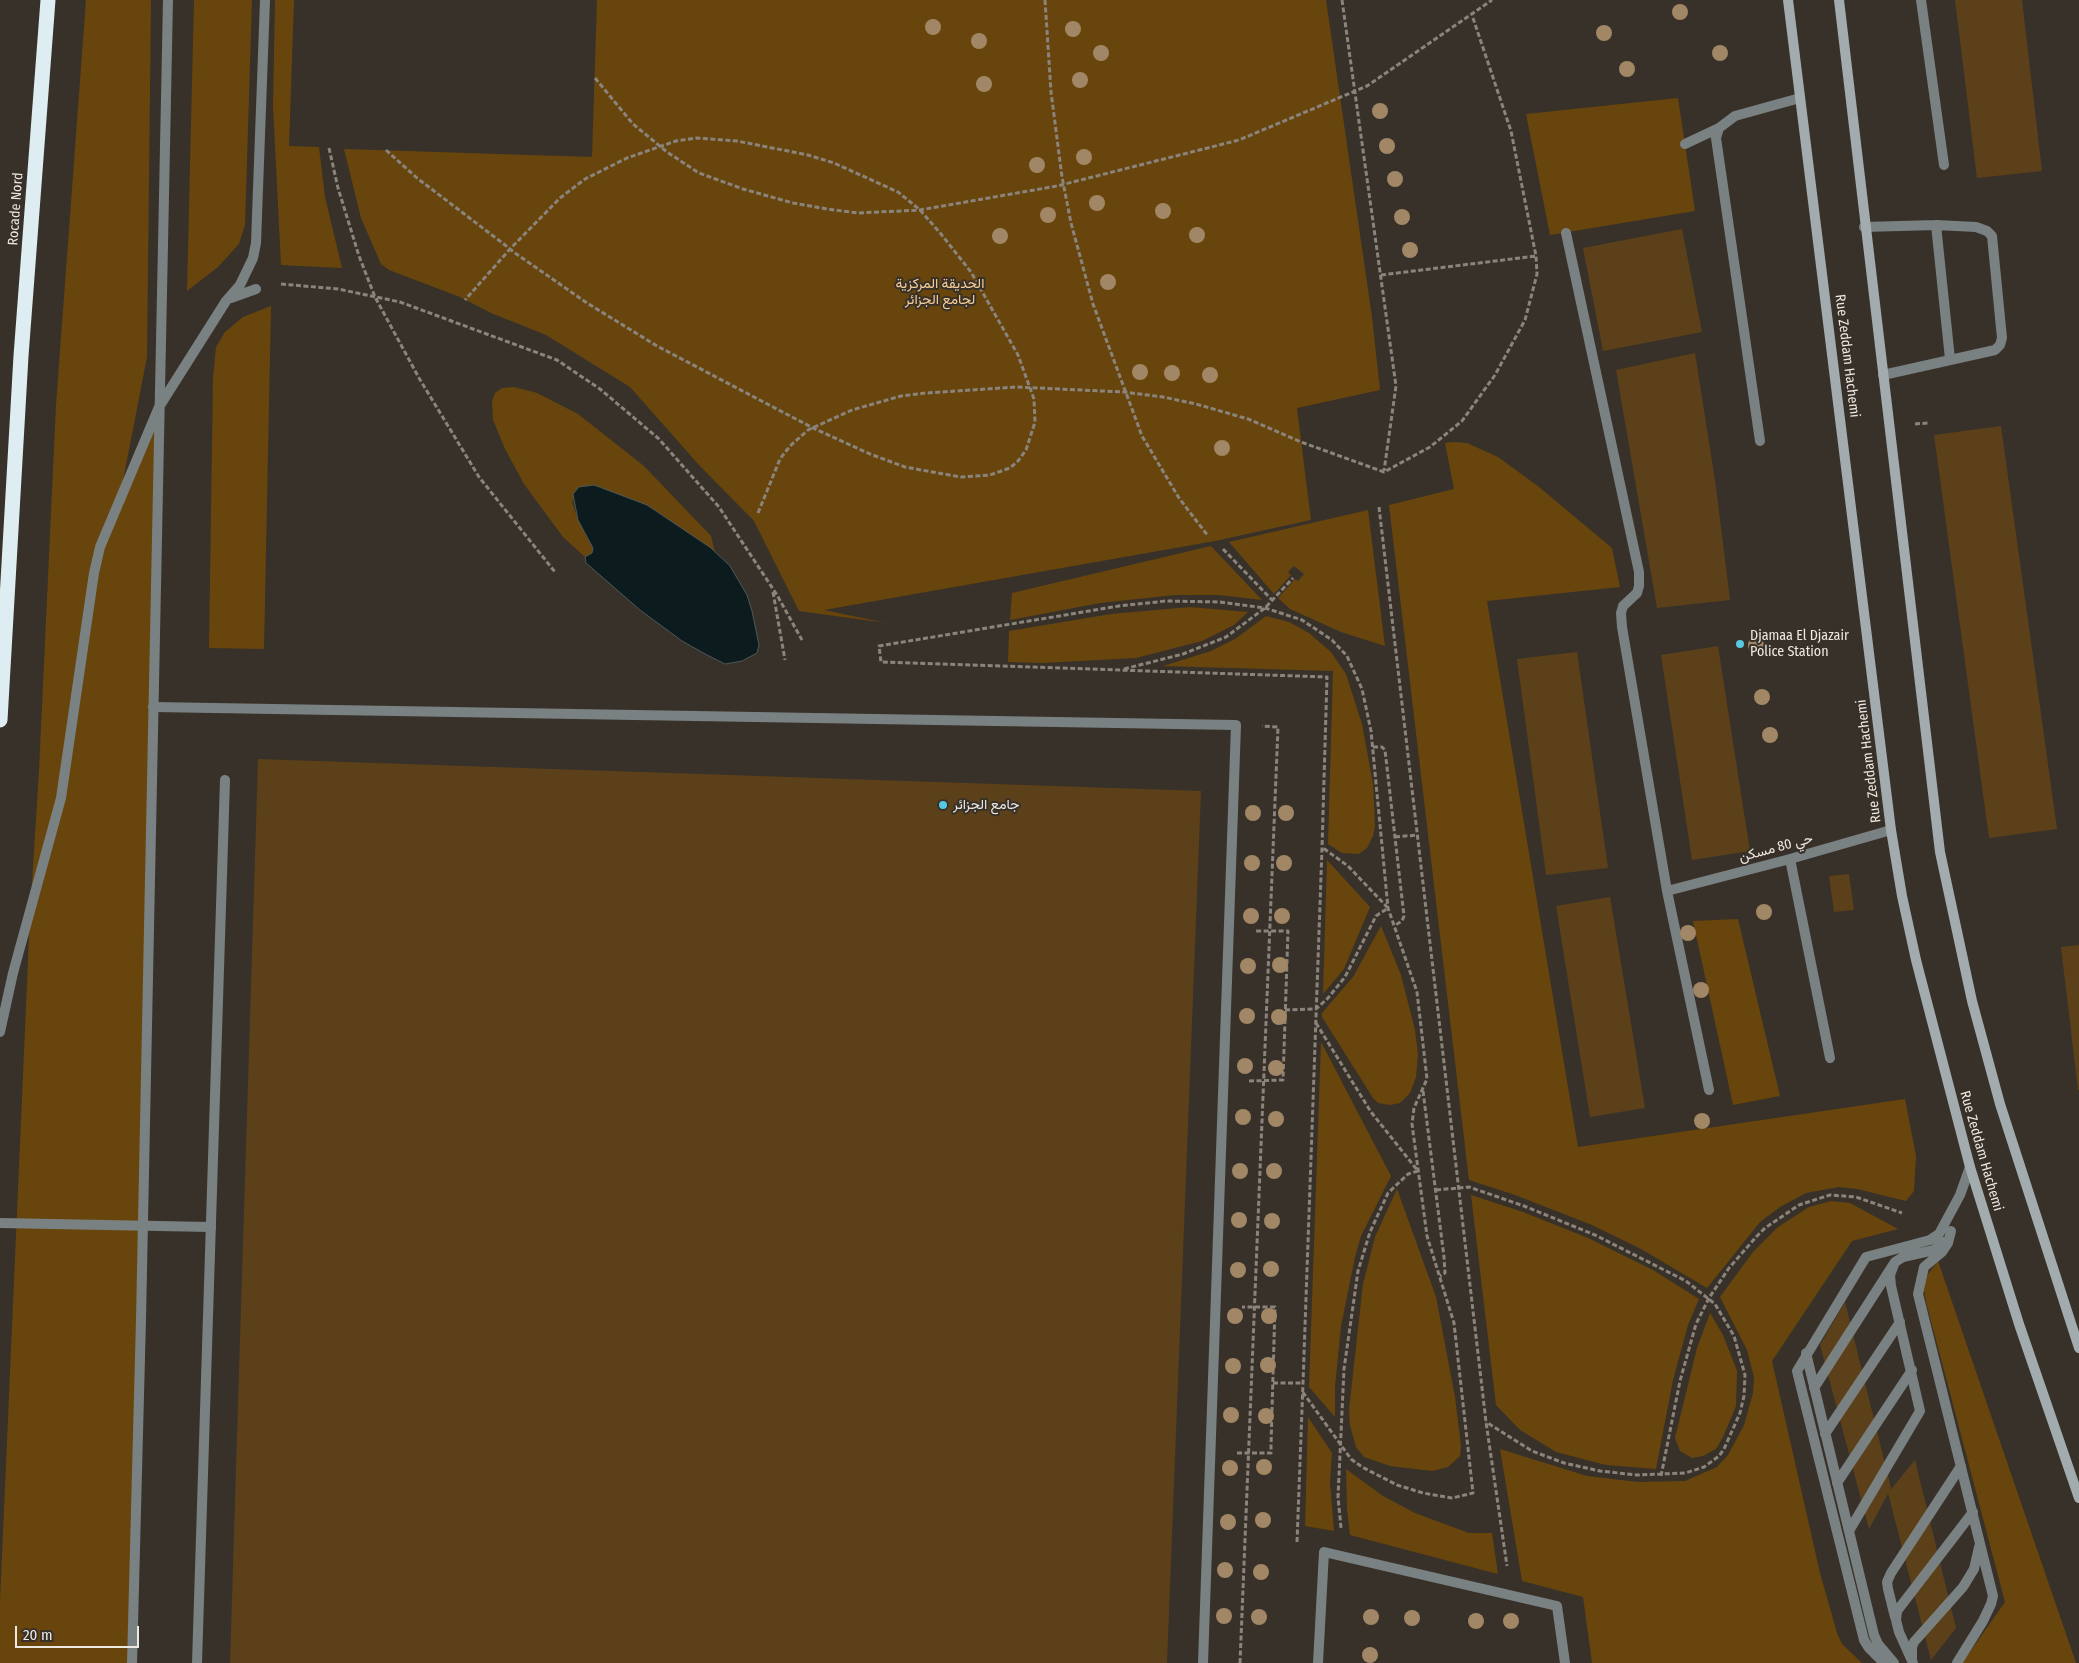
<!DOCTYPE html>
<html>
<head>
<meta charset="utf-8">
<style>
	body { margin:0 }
	#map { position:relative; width:2079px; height:1663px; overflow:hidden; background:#383129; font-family:"Fira Sans Condensed",sans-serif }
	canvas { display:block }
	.scale { position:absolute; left:15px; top:1626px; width:124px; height:22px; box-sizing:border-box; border:2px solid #ede8e2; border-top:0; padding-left:6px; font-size:15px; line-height:18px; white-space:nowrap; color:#ede8e2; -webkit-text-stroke:4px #383129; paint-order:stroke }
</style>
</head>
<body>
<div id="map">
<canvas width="2079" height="1663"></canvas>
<div class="scale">20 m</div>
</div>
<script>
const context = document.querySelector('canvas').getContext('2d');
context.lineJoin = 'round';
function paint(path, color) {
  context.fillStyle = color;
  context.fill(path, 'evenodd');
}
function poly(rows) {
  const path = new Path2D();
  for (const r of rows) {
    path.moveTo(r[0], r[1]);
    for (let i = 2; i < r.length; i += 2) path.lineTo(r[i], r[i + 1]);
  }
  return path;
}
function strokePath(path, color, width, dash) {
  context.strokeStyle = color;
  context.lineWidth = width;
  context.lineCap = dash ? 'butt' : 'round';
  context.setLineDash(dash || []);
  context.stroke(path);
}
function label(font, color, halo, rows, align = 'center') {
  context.font = font + ' "Fira Sans Condensed",Vazirmatn,sans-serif';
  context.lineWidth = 4;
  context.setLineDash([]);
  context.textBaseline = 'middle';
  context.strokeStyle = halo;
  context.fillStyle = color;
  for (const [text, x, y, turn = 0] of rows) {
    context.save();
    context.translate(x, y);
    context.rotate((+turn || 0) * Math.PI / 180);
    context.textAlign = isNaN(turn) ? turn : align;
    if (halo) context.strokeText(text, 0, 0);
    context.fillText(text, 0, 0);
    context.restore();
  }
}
paint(poly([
	[86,0,151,0,147,357,120,496,159,407,132,1663,0,1663,0,1601,30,915,39,771,56,405],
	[194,0,252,0,245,225,239,244,218,267,187,291],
	[275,0,294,0,289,146,319,147,325,197,342,268,281,265,273,107],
	[597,0,1326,0,1372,317,1380,390,1297,408,1311,520,1215,541,824,610,886,623,799,611,754,521,699,465,630,387,546,335,491,313,460,297,389,270,381,264,361,218,344,149,592,157],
	[1678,98,1695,211,1550,235,1526,114],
	[271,306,264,649,209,648,213,377,216,347,225,332,243,317],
	[514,387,537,393,578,414,644,466,711,536,715,553,647,505,594,485,579,487,572,502,578,520,593,549,592,553,585,557,563,537,524,484,505,449,493,420,492,402,495,393,502,388],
	[1453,442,1467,443,1498,457,1539,487,1612,548,1620,587,1487,601,1578,1147,1905,1099,1916,1156,1914,1191,1906,1201,1857,1189,1839,1187,1806,1193,1780,1207,1760,1222,1707,1288,1641,1249,1592,1225,1515,1195,1469,1180,1389,505,1454,489,1445,443],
	[1368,510,1385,646,1341,632,1290,609,1278,598,1295,579,1298,581,1304,574,1294,566,1288,572,1291,575,1274,594,1229,542],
	[1211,546,1262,600,1219,595,1175,595,1100,603,1010,620,1012,593],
	[1190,607,1248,612,1234,625,1202,641,1136,658,1043,663,1008,662,1009,631,1111,614],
	[1266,616,1289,622,1309,633,1331,652,1346,674,1362,724,1373,784,1375,826,1373,836,1367,848,1359,854,1342,853,1328,844,1333,671,1163,666,1211,651,1235,639],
	[1327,860,1370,907,1344,969,1323,994],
	[1738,919,1780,1096,1733,1105,1693,921],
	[1381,926,1401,975,1415,1030,1418,1054,1416,1077,1410,1093,1400,1103,1390,1105,1378,1103,1373,1098,1322,1017,1322,1013,1353,977],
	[1321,1042,1391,1176,1361,1236,1355,1257,1341,1326,1335,1387,1335,1417,1309,1387],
	[1397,1189,1436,1297,1455,1397,1461,1446,1460,1456,1448,1467,1432,1471,1390,1466,1364,1457,1356,1447,1350,1425,1349,1410,1363,1284,1375,1237],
	[1471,1195,1523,1212,1588,1238,1653,1270,1699,1299,1688,1325,1673,1380,1656,1469,1606,1465,1556,1452,1520,1430,1496,1405],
	[1831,1201,1850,1203,1898,1229,1852,1241,1772,1361,1820,1573,1837,1633,1842,1644,1862,1663,1592,1663,1583,1597,1522,1581,1500,1449,1587,1476,1638,1482,1685,1481,1717,1467,1728,1455,1744,1425,1753,1393,1754,1377,1747,1350,1720,1297,1753,1252,1778,1227,1809,1207],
	[1938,1261,2076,1663,1962,1663,2005,1602,1926,1302,1924,1291,1925,1278],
	[1710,1313,1723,1335,1737,1371,1736,1406,1723,1437,1716,1449,1703,1456,1692,1458,1680,1451,1675,1438,1697,1348],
	[1308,1417,1332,1453,1330,1482,1334,1531,1305,1526],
	[1346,1469,1383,1496,1415,1513,1469,1533,1492,1533,1498,1574,1350,1535,1347,1509]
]), '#68450c');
const water = poly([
	[594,485,647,505,711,548,730,566,747,595,752,611,759,645,757,653,742,661,725,664,707,655,682,641,640,610,586,563,585,557,592,553,593,548,578,520,573,494,579,487,594,485]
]);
paint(water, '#0b1b1e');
strokePath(water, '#4f5859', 1);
paint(poly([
	[1955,0,2022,0,2042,171,1977,178],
	[1682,229,1702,332,1603,351,1583,248],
	[1695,353,1716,487,1730,600,1657,608,1616,370],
	[2001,426,2057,829,1989,838,1934,435],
	[1718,646,1750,851,1692,860,1661,655],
	[1577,652,1608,868,1546,875,1517,659],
	[258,759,1201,791,1167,1663,230,1663],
	[1849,874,1854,910,1834,912,1829,876],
	[1610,897,1645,1108,1590,1117,1556,906],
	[2079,945,2079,1090,2078,1090,2061,947],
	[1845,1302,1891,1488,1869,1529,1820,1345],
	[1915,1460,1956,1628,1931,1660,1888,1493]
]), '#5c4019');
strokePath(poly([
	[1045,0,1051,92,1062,177,1071,223,1093,304,1142,436,1179,498,1208,536],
	[1342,0,1396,386,1384,471],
	[595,78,633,124,667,152,699,173,743,189,793,203,827,209,858,213,920,210,1057,186,1239,140,1367,86,1492,0],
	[329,148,338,188,359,256,375,297,419,378,479,477,555,572],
	[386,150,417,178,505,245,515,253,587,303,657,346,813,428,870,454,905,467,938,473,961,477,990,475,1010,468,1018,461,1026,450,1035,422,1034,399,1018,355,971,272,941,234,920,210,898,192,834,163,808,155,737,141,697,138,676,141,627,158,585,179,560,198,510,249,465,300],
	[1381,275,1536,256],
	[281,284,338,289,400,302,557,360,600,389,659,439,719,507,777,595,802,640],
	[1915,424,1928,423],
	[1379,507,1486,1422,1507,1566],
	[758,513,780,459,790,446,808,430,852,410,901,396,926,393,1016,387,1124,392,1163,397,1196,404,1248,419,1301,442,1384,472,1430,447,1462,421,1495,375,1525,320,1537,274,1536,256,1511,131,1472,15],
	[1223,549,1272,600],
	[773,592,785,660],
	[1124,669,1183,654,1226,637,1265,608,1293,578],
	[1373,747,1382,747,1385,750,1404,916,1402,921,1394,926],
	[1395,837,1417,835],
	[1285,1010,1316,1009,1328,998,1345,977,1376,916,1388,908,1348,866,1323,848],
	[1316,1023,1371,1112,1418,1171,1408,1174,1388,1193,1370,1232,1358,1271,1344,1369,1338,1497,1341,1528],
	[1249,1081,1283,1080,1288,931,1255,931],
	[1423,1091,1444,1257,1445,1273,1440,1276],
	[1436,1190,1469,1187,1524,1206,1595,1235,1686,1281,1715,1304,1734,1336,1745,1375,1744,1396,1740,1413,1724,1449,1719,1456,1704,1467,1685,1473,1637,1475,1600,1471,1564,1463,1532,1451,1486,1422],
	[1273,1383,1303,1383],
	[1237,1453,1271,1453,1271,1445,1275,1307,1242,1307],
	[1661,1476,1680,1381,1696,1324,1709,1298,1729,1268,1757,1236,1765,1228,1799,1205,1830,1195,1856,1197,1902,1213],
	[1297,1542,1303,1383,1322,848,1327,677,881,662,879,646,1119,606,1166,601,1220,602,1265,608,1302,620,1332,640,1347,656,1362,689,1371,731,1388,908,1417,992,1427,1079,1414,1108,1412,1124,1427,1236,1454,1323,1473,1493,1452,1498,1423,1493,1397,1485,1362,1467,1351,1459,1302,1391],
	[1240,1663,1278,727,1262,726]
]), '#8a847d', 3, [5, 2.5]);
strokePath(poly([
	[1921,0,1944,165],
	[1685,144,1719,128],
	[1936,225,1950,359],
	[1864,227,1936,225,1976,227,1987,231,1992,236,2002,338,2000,345,1995,350,1883,375],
	[1566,233,1639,572,1639,586,1637,593,1623,606,1621,613,1622,627,1667,891,1709,1090],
	[231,298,256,289],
	[1760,441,1716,138,1719,128,1735,116,1800,98],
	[1790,859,1830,1058],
	[1667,891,1790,859,1891,830],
	[0,1032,13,973,61,798,94,573,100,547,159,407,226,301,240,285,253,258,256,243,265,0],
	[1951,1231,1948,1243,1942,1252,1924,1267,1918,1294,1993,1596,1991,1604,1983,1621,1957,1663],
	[1806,1353,1874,1635,1878,1644,1894,1663],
	[1814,1388,1895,1262,1903,1257,1934,1250,1944,1242],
	[1825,1434,1900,1322],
	[1837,1483,1912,1370],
	[1849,1531,1920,1411,1891,1286,1890,1275,1895,1262],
	[1895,1617,1888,1589,1887,1582,1891,1573,1961,1466],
	[1912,1659,1912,1647,1914,1642,1963,1587,1974,1569,1979,1547],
	[132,1663,141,1319,168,0],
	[1884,1663,1869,1648,1864,1640,1797,1371,1866,1257,1930,1240,1939,1234,1960,1195,1970,1167],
	[1913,1663,1899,1632,1896,1620,1897,1611,1973,1512]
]), '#7a8182', 10);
strokePath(poly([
	[153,707,1236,725,1203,1663],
	[197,1663,225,780],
	[1318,1663,1324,1552,1557,1606,1565,1663]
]), '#7a8182', 10);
strokePath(poly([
	[1788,0,1891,830,1902,896,1916,960,1970,1167,2019,1324,2079,1498],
	[1839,0,1940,852,1972,1001,2000,1104,2079,1348]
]), '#a2acaf', 10);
strokePath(poly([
	[0,720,21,356,48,0]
]), '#ddedf1', 15);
strokePath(poly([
	[0,1223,211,1227]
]), '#7a8182', 10);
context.fillStyle = '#a28766';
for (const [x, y] of [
	[1680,12],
	[933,27],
	[1073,29],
	[1604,33],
	[979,41],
	[1101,53],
	[1720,53],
	[1627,69],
	[1080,80],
	[984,84],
	[1380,111],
	[1387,146],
	[1084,157],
	[1037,165],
	[1395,179],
	[1097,203],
	[1163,211],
	[1048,215],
	[1402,217],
	[1197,235],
	[1000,236],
	[1410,250],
	[1108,282],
	[1140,372],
	[1172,373],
	[1210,375],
	[1222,448],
	[1756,645],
	[1762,697],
	[1770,735],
	[1253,813],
	[1286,813],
	[1252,863],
	[1284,863],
	[1764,912],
	[1251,916],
	[1282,916],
	[1688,933],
	[1280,965],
	[1248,966],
	[1701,990],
	[1247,1016],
	[1279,1017],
	[1245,1066],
	[1276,1068],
	[1243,1117],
	[1276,1119],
	[1702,1121],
	[1240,1171],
	[1274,1171],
	[1239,1220],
	[1272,1221],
	[1271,1269],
	[1238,1270],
	[1235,1316],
	[1269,1316],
	[1268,1365],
	[1233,1366],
	[1231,1415],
	[1266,1416],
	[1264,1467],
	[1230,1468],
	[1263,1520],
	[1228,1522],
	[1225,1570],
	[1261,1572],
	[1224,1616],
	[1259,1617],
	[1371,1617],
	[1412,1618],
	[1476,1621],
	[1511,1621],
	[1370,1655]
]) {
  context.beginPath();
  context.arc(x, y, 8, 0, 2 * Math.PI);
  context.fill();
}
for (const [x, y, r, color] of [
	[1740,644,5,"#56c9e1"],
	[943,805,5,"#56c9e1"]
]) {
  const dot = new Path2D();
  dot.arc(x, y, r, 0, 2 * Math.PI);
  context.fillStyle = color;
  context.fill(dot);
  strokePath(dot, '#383129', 2);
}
label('14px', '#ede8e2', '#383129', [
	["Rocade Nord",16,209,-86],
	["Rue Zeddam Hachemi",1847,356,83],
	["Rue Zeddam Hachemi",1869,761,-97],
	["حي 80 مسكن",1776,848,-15],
	["Rue Zeddam Hachemi",1981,1151,74]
]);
label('14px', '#f8ce98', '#383129', [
	["الحديقة المركزية",940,284],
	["لجامع الجزائر",940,300]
]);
label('14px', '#ede8e2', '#383129', [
	["Djamaa El Djazair",1750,636],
	["Police Station",1750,652],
	["جامع الجزائر",953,805]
], 'left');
</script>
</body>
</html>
